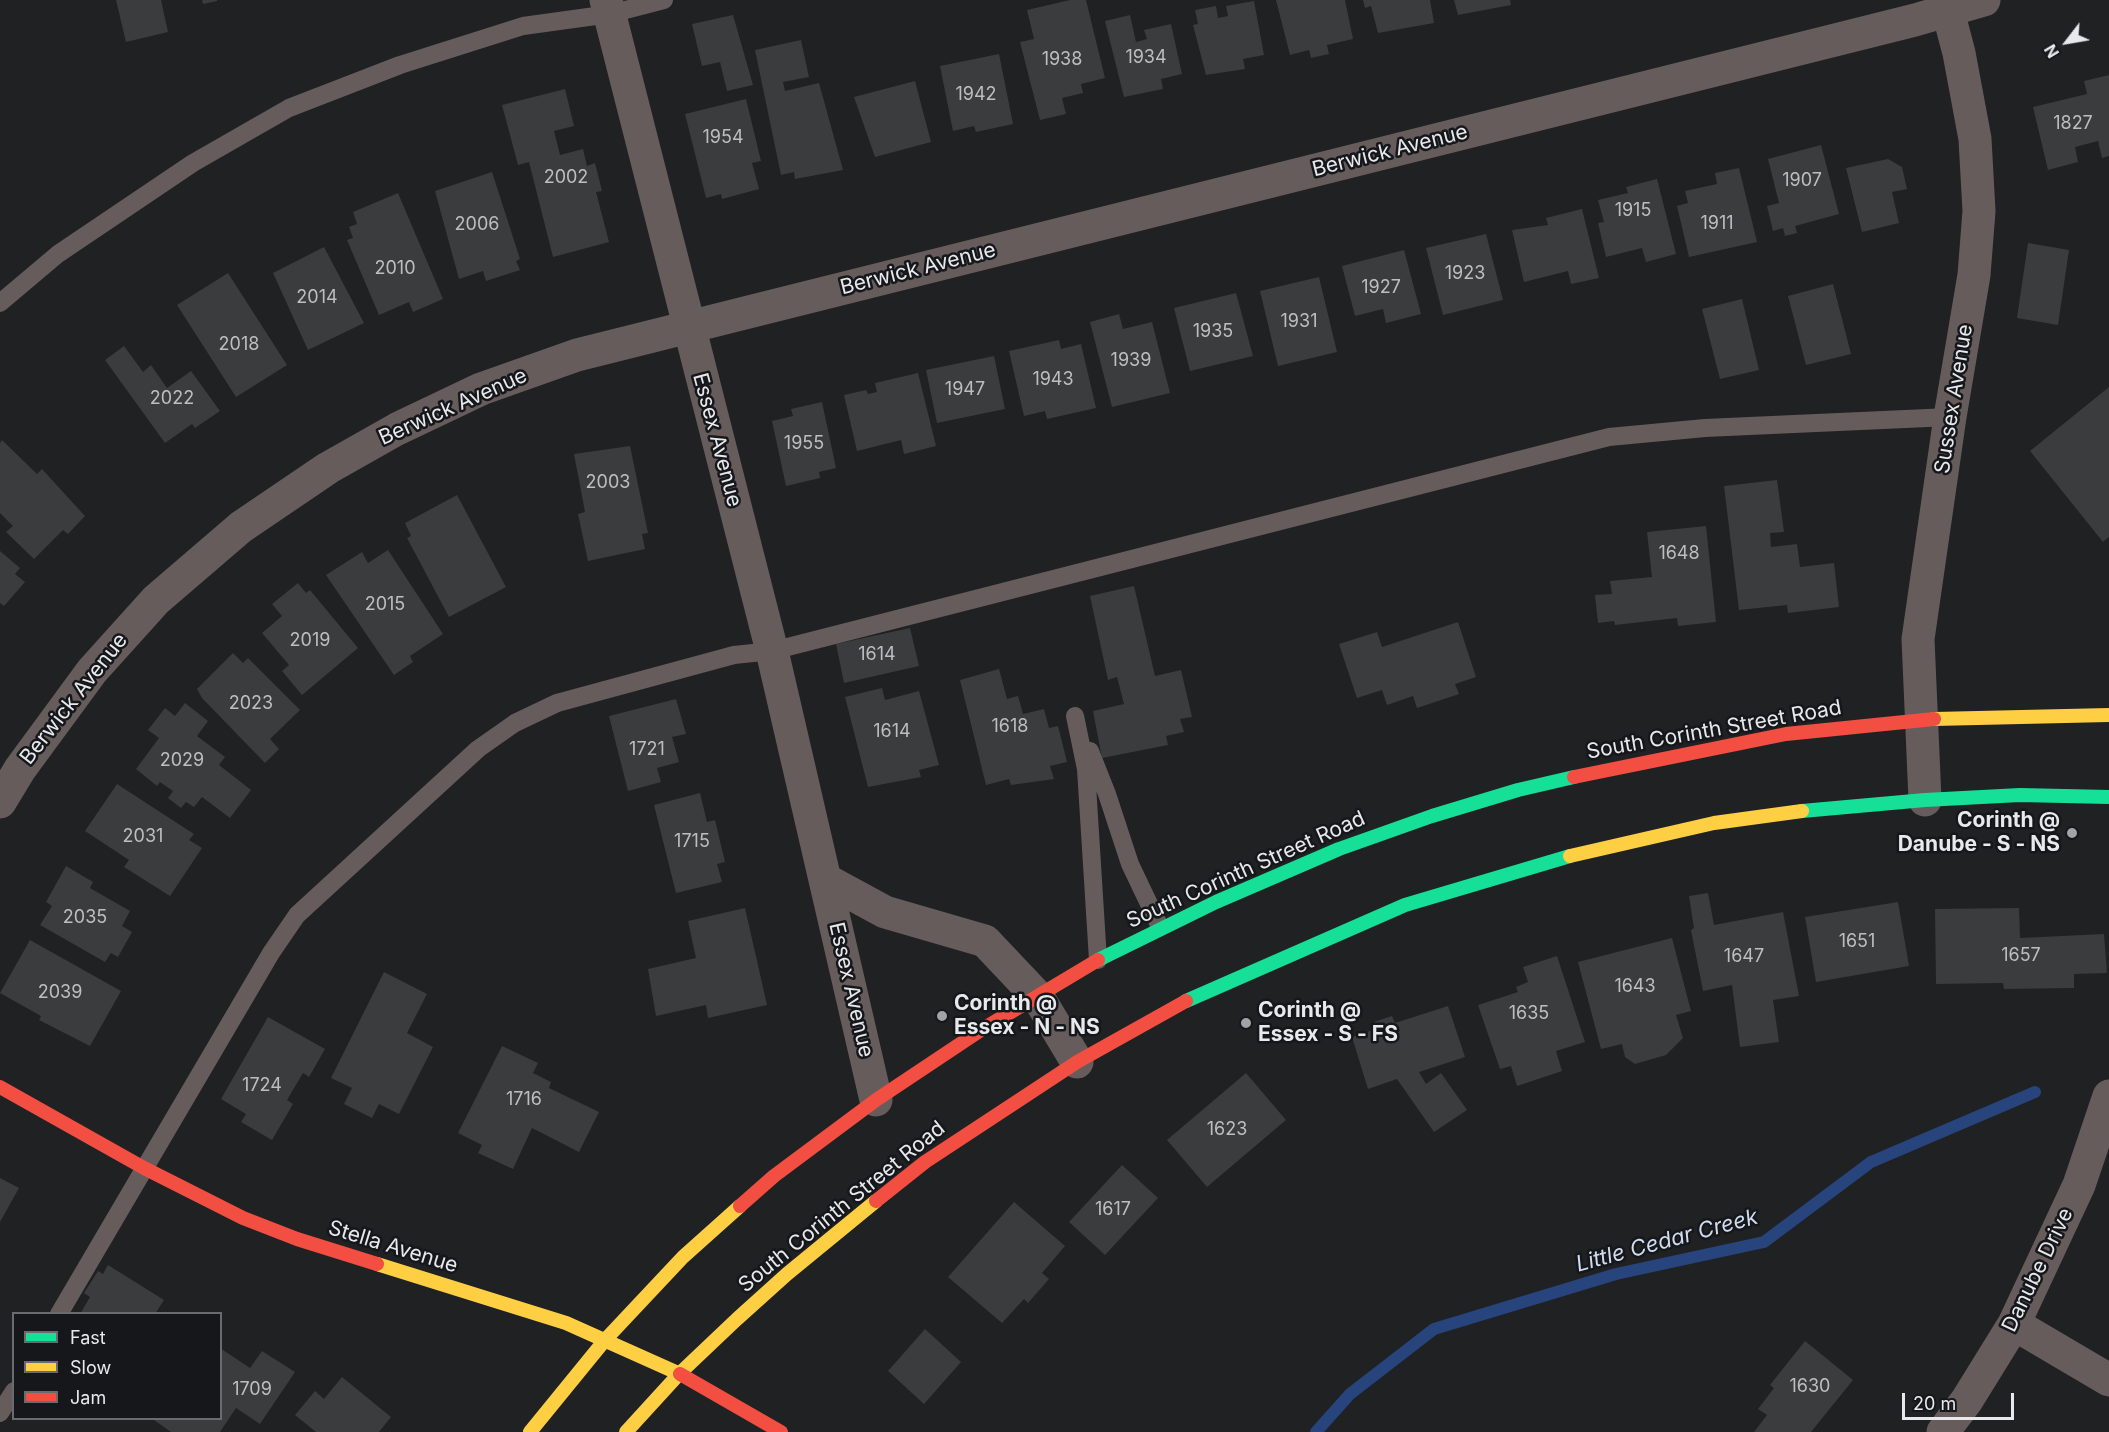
<!DOCTYPE html>
<html>
<head>
<meta charset="utf-8">
<style>
	body { margin:0 }
	#map { position:relative; width:2109px; height:1432px; overflow:hidden; background:#1f2123; font-family:Inter,sans-serif }
	canvas { display:block }
	.legend { position:absolute; left:12px; top:1312px; width:210px; height:108px; box-sizing:border-box; background:#15171b; border:2px solid #696b6f; margin:0; padding:8px 10px; list-style:none; font-size:18px; color:#e7e9ec }
	.legend li { display:flex; align-items:center; gap:12px; height:30px }
	.legend b { width:30px; border:2px solid #696b6f }
	.north { position:absolute; left:2037px; top:12px; width:60px; height:60px; -webkit-text-stroke:4px #15171b; paint-order:stroke; rotate:239deg; font-size:16px; font-weight:700; line-height:24px; text-align:center; color:#e7e9ec }
	.north::after { content:''; display:block; margin:auto; width:21px; height:27px; background:#e7e9ec; clip-path:polygon(50% 0,100% 100%,50% 72%,0 100%) }
	.scale { position:absolute; left:1902px; top:1393px; width:112px; height:27px; box-sizing:border-box; border:3px solid #e7e9ec; border-top:0; padding-left:8px; font-size:18px; line-height:21px; white-space:nowrap; color:#e7e9ec; -webkit-text-stroke:4px #15171b; paint-order:stroke }
</style>
</head>
<body>
<div id="map">
<canvas width="2109" height="1432"></canvas>
<ul class="legend">
<li><b style="height:8px;background:#16e098"></b>Fast</li>
<li><b style="height:8px;background:#ffcf43"></b>Slow</li>
<li><b style="height:8px;background:#f24e42"></b>Jam</li>
</ul>
<div class="north">N</div>
<div class="scale">20 m</div>
</div>
<script>
const context = document.querySelector('canvas').getContext('2d');
context.lineJoin = 'round';
function poly(rows) {
  const path = new Path2D();
  for (const r of rows) {
    path.moveTo(r[0], r[1]);
    for (let i = 2; i < r.length; i += 2) path.lineTo(r[i], r[i + 1]);
  }
  return path;
}
function strokePath(path, color, width, dash) {
  context.strokeStyle = color;
  context.lineWidth = width;
  context.lineCap = dash ? 'butt' : 'round';
  context.setLineDash(dash || []);
  context.stroke(path);
}
function paint(path, color) {
  context.fillStyle = color;
  context.fill(path, 'evenodd');
}
function label(font, color, halo, rows, align = 'center') {
  context.font = font + ' Inter,sans-serif';
  context.lineWidth = 5;
  context.setLineDash([]);
  context.textBaseline = 'middle';
  context.strokeStyle = halo;
  context.fillStyle = color;
  for (const [text, x, y, turn = 0] of rows) {
    context.save();
    context.translate(x, y);
    context.rotate((+turn || 0) * Math.PI / 180);
    context.textAlign = isNaN(turn) ? turn : align;
    if (halo) context.strokeText(text, 0, 0);
    context.fillText(text, 0, 0);
    context.restore();
  }
}
strokePath(poly([
	[1316,1432,1350,1394,1434,1329,1616,1274,1764,1242,1871,1162,2035,1092]
]), '#27447d', 12);
paint(poly([
	[116,0,161,0,168,32,126,42],
	[202,0,217,0,217,1,203,4],
	[1070,0,1086,0,1105,78,1081,84,1083,93,1062,98,1066,114,1040,120,1020,42,1034,39,1027,10],
	[1276,0,1345,0,1353,39,1327,45,1329,54,1311,58,1309,50,1290,55],
	[1363,0,1430,0,1434,23,1378,33,1371,6,1365,8],
	[1454,0,1510,0,1511,5,1458,15],
	[1254,1,1264,55,1243,59,1245,69,1206,75,1193,25,1198,24,1195,10,1216,6,1218,18,1228,16,1226,6],
	[733,15,753,85,727,91,720,62,702,66,692,24],
	[1130,15,1136,42,1147,39,1144,30,1171,24,1182,74,1161,79,1163,89,1124,97,1105,21],
	[801,40,809,77,783,82,785,91,819,83,843,170,795,179,794,172,781,175,755,50],
	[999,54,1013,124,976,132,974,126,953,131,940,66],
	[2109,75,2109,156,2102,158,2098,141,2075,147,2078,162,2048,170,2033,107,2087,94,2084,81],
	[915,81,931,142,875,157,854,97],
	[565,89,574,126,554,131,560,155,583,149,587,166,595,163,602,191,596,192,609,242,553,257,529,162,518,165,502,105],
	[746,99,761,161,752,163,759,189,722,199,721,194,706,198,685,114],
	[1821,145,1839,214,1795,226,1797,233,1785,236,1783,228,1773,231,1767,206,1779,203,1768,159],
	[1888,159,1902,167,1907,189,1892,192,1899,223,1862,232,1846,168],
	[1739,168,1757,242,1689,257,1677,206,1688,203,1685,191,1717,184,1715,173],
	[492,172,520,259,516,261,520,270,486,281,483,271,459,279,435,191],
	[1657,179,1676,254,1646,262,1642,248,1606,257,1598,223,1604,222,1598,200,1628,193,1626,187],
	[398,193,443,299,413,312,409,302,379,315,347,240,353,238,349,227,357,224,353,212],
	[1582,209,1599,278,1571,284,1568,271,1524,282,1512,230,1548,225,1546,218],
	[1486,234,1503,300,1443,315,1426,248],
	[2028,243,2069,250,2058,325,2017,318],
	[324,247,364,323,308,350,273,273],
	[1404,250,1421,314,1386,323,1383,309,1355,316,1342,266],
	[228,273,287,365,236,397,177,305],
	[1319,277,1337,352,1278,366,1260,291],
	[1833,284,1851,354,1806,365,1788,296],
	[1236,293,1253,356,1190,371,1174,308],
	[1742,299,1759,370,1720,379,1702,309],
	[1119,314,1123,329,1152,322,1170,393,1112,407,1090,322],
	[1059,340,1061,349,1081,344,1096,408,1047,419,1045,411,1024,416,1009,351],
	[124,346,143,372,151,365,167,388,191,371,220,411,195,428,192,424,165,443,105,360],
	[994,356,1005,409,937,423,926,370],
	[918,373,936,446,904,454,901,440,857,451,844,395,866,390,868,394,877,392,875,383],
	[2109,387,2109,537,2103,542,2030,451],
	[822,402,836,468,819,472,820,478,786,486,772,421,793,416,791,409],
	[2,440,37,474,42,469,85,516,68,534,63,530,34,559,6,532,13,526,0,513,0,443],
	[630,446,648,533,642,534,645,549,588,561,578,514,585,512,574,454],
	[1777,480,1784,532,1770,533,1771,547,1797,544,1800,567,1834,563,1839,607,1788,613,1787,605,1739,610,1724,486],
	[457,495,506,587,449,617,407,538,411,536,405,523],
	[1706,526,1716,622,1678,626,1677,618,1615,625,1614,621,1598,623,1595,595,1612,594,1610,581,1652,577,1647,532],
	[388,550,443,634,410,656,413,662,394,675,326,575,362,552,368,563],
	[0,551,20,568,15,574,25,582,4,606,0,603],
	[298,583,306,593,310,590,358,648,302,695,282,671,289,665,262,633,282,616,272,604],
	[1134,586,1155,676,1181,670,1192,717,1180,719,1184,732,1166,736,1168,745,1102,758,1093,711,1124,704,1117,677,1108,680,1090,596],
	[1458,622,1476,677,1455,684,1459,694,1417,708,1413,696,1387,705,1382,690,1357,698,1339,644,1377,632,1382,647],
	[910,628,919,666,844,683,836,644],
	[233,653,243,663,248,658,300,710,270,739,279,749,265,763,202,698,197,689],
	[999,669,1007,699,1018,696,1023,714,1044,709,1049,728,1058,726,1067,762,1050,766,1054,779,1011,785,1009,779,986,785,960,680],
	[882,688,885,700,919,691,939,765,919,770,921,777,868,787,845,697],
	[676,699,686,734,672,737,679,762,657,768,661,782,628,791,609,716],
	[185,703,208,721,197,736,225,757,219,765,251,790,230,818,202,797,194,807,186,802,181,808,168,798,173,791,160,782,157,786,136,769,159,738,148,730,165,708,175,716],
	[117,784,194,834,189,840,202,848,170,896,124,867,129,860,85,831],
	[700,793,707,822,715,820,725,862,717,864,722,882,676,893,654,805],
	[66,866,93,882,90,888,130,911,122,926,132,932,118,957,111,953,105,962,40,925,52,906,46,902],
	[1708,893,1714,925,1783,912,1799,996,1773,1000,1779,1042,1740,1047,1732,985,1703,991,1691,930,1694,928,1689,896],
	[1898,902,1909,966,1816,982,1805,917],
	[745,908,767,1005,708,1018,706,1005,656,1016,648,969,696,958,688,921],
	[2019,908,2020,938,2104,934,2107,973,2074,974,2074,988,2004,989,2003,983,1936,984,1935,909],
	[1672,938,1691,1011,1676,1015,1683,1038,1666,1055,1635,1064,1625,1057,1622,1044,1601,1049,1578,962],
	[30,940,121,991,90,1046,39,1020,41,1016,0,993],
	[1557,956,1585,1042,1556,1051,1562,1071,1517,1086,1511,1066,1500,1069,1478,1005,1518,992,1516,987,1528,982,1523,967],
	[384,972,427,994,407,1033,433,1047,399,1114,379,1104,372,1118,344,1104,352,1088,331,1078],
	[1448,1006,1465,1057,1419,1072,1426,1084,1441,1073,1467,1110,1434,1132,1397,1079,1368,1089,1352,1037,1376,1029,1374,1022,1392,1016,1395,1023],
	[268,1017,325,1049,309,1077,303,1073,287,1100,293,1104,272,1140,241,1122,246,1114,221,1099],
	[502,1046,538,1063,533,1073,551,1082,549,1088,599,1112,579,1152,532,1128,513,1169,478,1153,482,1145,458,1133],
	[1246,1073,1286,1120,1207,1187,1167,1140],
	[1122,1165,1158,1198,1105,1255,1069,1222],
	[0,1178,19,1188,0,1222],
	[1014,1202,1065,1246,1042,1273,1049,1279,1028,1303,1024,1299,1002,1323,948,1277],
	[108,1265,164,1300,155,1314,80,1314,90,1297,84,1293,98,1271,103,1274],
	[925,1329,961,1362,924,1404,888,1371],
	[1805,1341,1853,1380,1811,1432,1754,1432,1767,1415,1758,1409,1774,1388,1770,1385],
	[220,1348,250,1368,262,1351,295,1372,260,1424,236,1408,220,1432,171,1432,151,1418,220,1418],
	[342,1377,391,1417,379,1432,316,1432,295,1415,315,1391,324,1399]
]), '#3b3c3d');
strokePath(poly([
	[0,303,58,254,193,163,289,108,400,65,523,26,610,14,664,0],
	[1075,716,1086,769,1098,960],
	[1090,751,1107,794,1130,864,1160,927],
	[59,1314,271,953,297,915,478,749,515,723,557,703,734,655,772,651,1609,437,1705,428,1950,417],
	[0,1413,14,1391]
]), '#665c5c', 18);
strokePath(poly([
	[606,0,772,651,876,1100],
	[1925,800,1918,639,1950,417,1974,275,1979,211,1975,139,1959,53,1945,0],
	[0,802,20,769,92,671,156,600,241,527,328,468,397,429,481,389,577,355,1915,20,1984,0],
	[826,880,885,912,985,941,1038,997,1077,1062],
	[2014,1324,2109,1380],
	[1943,1432,1967,1400,2014,1324,2079,1185,2109,1096]
]), '#665c5c', 33);
strokePath(poly([
	[1802,811,1925,800,2020,795,2109,797],
	[1098,960,1216,902,1339,849,1432,816,1518,790,1574,777],
	[1186,1001,1405,905,1570,856]
]), '#16e098', 14);
strokePath(poly([
	[1934,719,2109,715],
	[1570,856,1714,823,1802,811],
	[377,1264,566,1323,680,1374],
	[530,1432,605,1340,683,1257,740,1206],
	[626,1432,679,1374,737,1319,787,1274,876,1201]
]), '#ffcf43', 14);
strokePath(poly([
	[1574,777,1786,734,1934,719],
	[0,1087,144,1168,243,1218,297,1239,377,1264],
	[876,1201,925,1162,1077,1062,1186,1001],
	[740,1206,774,1176,876,1100,981,1030,1098,960],
	[680,1374,781,1432]
]), '#f24e42', 14);
for (const [x, y, r, color] of [
	[2072,833,6,"#a1a3a6"],
	[942,1016,6,"#a1a3a6"],
	[1246,1023,6,"#a1a3a6"]
]) {
  const dot = new Path2D();
  dot.arc(x, y, r, 0, 2 * Math.PI);
  context.fillStyle = color;
  context.fill(dot);
  strokePath(dot, '#15171b', 2);
}
label('18px', '#bcbec0', null, [
	["1934",1146,58],
	["1938",1062,60],
	["1942",976,95],
	["1827",2073,124],
	["1954",723,138],
	["2002",566,178],
	["1907",1802,181],
	["1915",1633,211],
	["1911",1717,224],
	["2006",477,225],
	["2010",395,269],
	["1923",1465,274],
	["1927",1381,288],
	["2014",317,298],
	["1931",1299,322],
	["1935",1213,332],
	["2018",239,345],
	["1939",1131,361],
	["1943",1053,380],
	["1947",965,390],
	["2022",172,399],
	["1955",804,444],
	["2003",608,483],
	["1648",1679,554],
	["2015",385,605],
	["2019",310,641],
	["1614",877,655],
	["2023",251,704],
	["1618",1010,727],
	["1614",892,732],
	["1721",647,750],
	["2029",182,761],
	["2031",143,837],
	["1715",692,842],
	["2035",85,918],
	["1651",1857,942],
	["1657",2021,956],
	["1647",1744,957],
	["1643",1635,987],
	["2039",60,993],
	["1635",1529,1014],
	["1724",262,1086],
	["1716",524,1100],
	["1623",1227,1130],
	["1617",1113,1210],
	["1630",1810,1387],
	["1709",252,1390]
]);
label('21px', '#e7e9ec', '#15171b', [
	["Berwick Avenue",1390,151,-14],
	["Berwick Avenue",918,269,-14],
	["Sussex Avenue",1954,399,-81],
	["Berwick Avenue",453,407,-24],
	["Essex Avenue",717,440,75],
	["Berwick Avenue",74,699,-52],
	["South Corinth Street Road",1714,730,-10],
	["South Corinth Street Road",1246,870,-24],
	["Essex Avenue",851,990,77],
	["South Corinth Street Road",842,1207,-39],
	["Stella Avenue",393,1247,17],
	["Danube Drive",2038,1270,-64]
]);
label('bold 21px', '#e7e9ec', '#15171b', [
	["Corinth @",2060,821,"right"],
	["Danube - S - NS",2060,845,"right"],
	["Corinth @",954,1004],
	["Essex - N - NS",954,1028],
	["Corinth @",1258,1011],
	["Essex - S - FS",1258,1035]
], 'left');
label('italic 22px', '#d2dcef', '#15171b', [
	["Little Cedar Creek",1667,1241,-15]
]);
</script>
</body>
</html>
